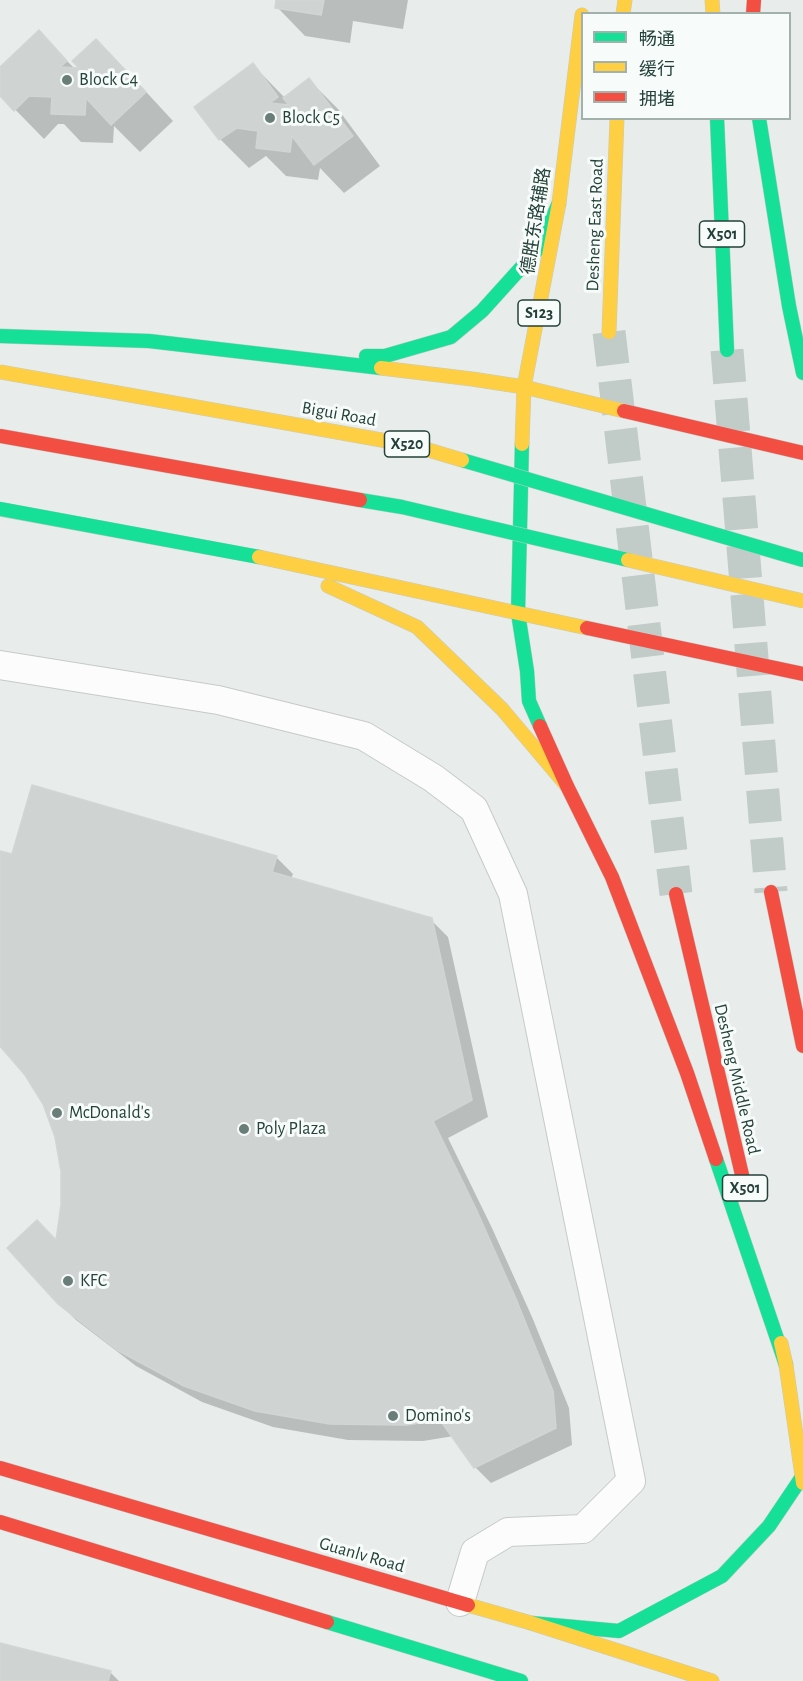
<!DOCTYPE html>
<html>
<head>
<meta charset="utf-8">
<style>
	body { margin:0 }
	#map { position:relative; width:803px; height:1681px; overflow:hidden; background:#e8edeb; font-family:"Alegreya Sans","Noto Sans SC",sans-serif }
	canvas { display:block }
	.legend { position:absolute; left:581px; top:12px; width:210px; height:108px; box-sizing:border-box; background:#f7fbf9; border:2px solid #a3b1ad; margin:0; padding:8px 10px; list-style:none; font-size:18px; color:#24423a }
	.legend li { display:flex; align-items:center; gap:12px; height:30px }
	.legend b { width:30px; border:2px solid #a3b1ad }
</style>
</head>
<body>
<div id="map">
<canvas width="803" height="1681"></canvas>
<ul class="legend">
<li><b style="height:8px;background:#16e098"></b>畅通</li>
<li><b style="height:8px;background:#ffcf43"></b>缓行</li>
<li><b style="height:8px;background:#f24e42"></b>拥堵</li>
</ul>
</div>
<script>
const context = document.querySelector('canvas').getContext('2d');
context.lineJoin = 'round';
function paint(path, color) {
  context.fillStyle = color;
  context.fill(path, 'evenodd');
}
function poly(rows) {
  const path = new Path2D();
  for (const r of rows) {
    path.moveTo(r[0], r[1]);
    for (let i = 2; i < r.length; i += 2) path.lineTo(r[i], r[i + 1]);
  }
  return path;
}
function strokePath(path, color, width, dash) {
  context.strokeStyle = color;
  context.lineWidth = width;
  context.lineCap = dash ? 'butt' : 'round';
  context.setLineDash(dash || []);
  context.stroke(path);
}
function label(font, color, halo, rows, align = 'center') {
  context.font = font + ' "Alegreya Sans","Noto Sans SC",sans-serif';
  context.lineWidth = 6;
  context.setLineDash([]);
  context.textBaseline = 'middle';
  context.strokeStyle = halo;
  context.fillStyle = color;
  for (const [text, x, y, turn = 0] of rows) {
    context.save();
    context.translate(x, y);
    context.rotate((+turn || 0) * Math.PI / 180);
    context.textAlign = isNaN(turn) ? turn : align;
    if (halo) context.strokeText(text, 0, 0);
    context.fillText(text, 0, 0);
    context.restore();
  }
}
paint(poly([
	[278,0,408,0,403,29,353,21,350,43,305,36,277,7],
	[39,33,75,69,125,69,173,121,140,152,114,126,113,143,81,142,64,124,58,124,44,139,0,94,0,69],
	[253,65,285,98,309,80,338,109,380,166,344,193,320,168,318,180,286,176,266,156,249,168,220,139,196,107],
	[0,852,13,856,276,857,293,874,291,879,431,920,448,937,488,1117,448,1138,492,1228,532,1317,569,1408,572,1445,491,1483,475,1467,454,1436,423,1441,348,1440,273,1427,202,1402,136,1366,76,1320,59,1303,57,1242,63,1205,63,1171,56,1136,44,1104,26,1074,13,1058,0,1047],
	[0,1644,110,1672,119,1681,0,1681]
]), '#0003');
const building = poly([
	[276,0,324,0,321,15,275,8,276,0],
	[39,30,67,61,60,67,79,68,72,61,96,39,146,92,111,125,86,98,85,115,51,114,52,97,29,96,14,111,0,96,0,67,39,30],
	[253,63,278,97,270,103,289,105,283,98,309,78,353,136,314,165,292,136,290,152,256,148,258,131,237,128,219,140,194,107,253,63],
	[32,785,277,856,272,872,432,918,472,1100,433,1121,476,1209,516,1299,553,1391,556,1428,474,1468,440,1420,406,1425,330,1424,255,1411,184,1386,117,1350,58,1304,7,1248,37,1220,56,1240,61,1205,61,1171,55,1137,43,1104,25,1075,0,1046,0,851,12,854,32,785],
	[0,1643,111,1671,108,1681,0,1681,0,1643]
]);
paint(building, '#cfd4d2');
strokePath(building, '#d1d6d4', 1.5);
strokePath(poly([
	[609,332,676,894],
	[727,350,771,892]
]), '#c1cbc8', 33, [33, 16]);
const street = poly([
	[0,665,218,700,364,736,433,778,474,809,513,894,631,1481,583,1529,508,1532,475,1552,460,1602]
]);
const fast = poly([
	[717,118,727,350],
	[759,118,789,306,803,373],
	[0,336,149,341,381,368],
	[366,356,385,356,451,337,482,311,538,249,559,203],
	[522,444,518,613,527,671,529,701,540,726],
	[0,509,259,557],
	[716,1159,786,1365],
	[327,1622,521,1681],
	[531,1623,619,1631,722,1576,769,1526,802,1477]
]);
const slow = poly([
	[712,0,713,14],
	[623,14,625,0],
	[609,332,617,118],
	[381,368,472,379,524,387,624,411],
	[522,444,524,387,559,203,582,15],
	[259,557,587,628],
	[328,586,417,627,502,709,567,786],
	[781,1343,786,1365,803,1483],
	[468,1605,531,1623,712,1681]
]);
const jam = poly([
	[753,14,754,0],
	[624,411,803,453],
	[587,628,803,674],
	[540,726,567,786,612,877,687,1073,716,1159],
	[771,892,803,1046],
	[676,894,743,1179],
	[0,1468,468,1605],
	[0,1522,327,1622]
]);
strokePath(street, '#c5cac8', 30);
strokePath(fast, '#c3cbc8', 15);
strokePath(slow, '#c3cbc8', 15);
strokePath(jam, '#c3cbc8', 15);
strokePath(street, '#fcfcfc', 28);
strokePath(fast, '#16e098', 14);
strokePath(slow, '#ffcf43', 14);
strokePath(jam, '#f24e42', 14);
const fastBridge = poly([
	[462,460,803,560],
	[360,500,402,507,628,560]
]);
const slowBridge = poly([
	[0,372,415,446,462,460],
	[628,560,803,601]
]);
const jamBridge = poly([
	[0,436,360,500]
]);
strokePath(fastBridge, '#c3ccc9', 15, []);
strokePath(slowBridge, '#c3ccc9', 15, []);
strokePath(jamBridge, '#c3ccc9', 15, []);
strokePath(fastBridge, '#16e098', 14);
strokePath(slowBridge, '#ffcf43', 14);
strokePath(jamBridge, '#f24e42', 14);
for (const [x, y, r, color] of [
	[67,80,6,"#697e78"],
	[270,118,6,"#697e78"],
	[57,1113,6,"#697e78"],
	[244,1129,6,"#697e78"],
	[68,1281,6,"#697e78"],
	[393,1416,6,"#697e78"]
]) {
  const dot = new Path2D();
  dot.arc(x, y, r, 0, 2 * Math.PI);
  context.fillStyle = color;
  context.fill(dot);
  strokePath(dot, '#f7fbf9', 2);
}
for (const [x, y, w] of [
	[722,234,45],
	[539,313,42],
	[407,444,45],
	[745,1188,45]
]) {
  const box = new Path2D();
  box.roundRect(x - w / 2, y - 13, w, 26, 4.5);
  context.fillStyle = '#f7fbf9';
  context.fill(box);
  strokePath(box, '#24423a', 1.5);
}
label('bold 16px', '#24423a', null, [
	["X501",722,234],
	["S123",539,313],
	["X520",407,444],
	["X501",745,1188]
]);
label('18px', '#24423a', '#f7fbf9', [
	["Block C4",79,80],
	["Block C5",282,118],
	["McDonald's",69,1113],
	["Poly Plaza",256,1129],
	["KFC",80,1281],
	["Domino's",405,1416]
], 'left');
label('18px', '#24423a', '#f7fbf9', [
	["德胜东路辅路",536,221,-81],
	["Desheng East Road",595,225,-88],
	["Bigui Road",339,414,10],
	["Desheng Middle Road",737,1079,77],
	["Guanlv Road",362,1555,16]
]);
</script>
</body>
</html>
